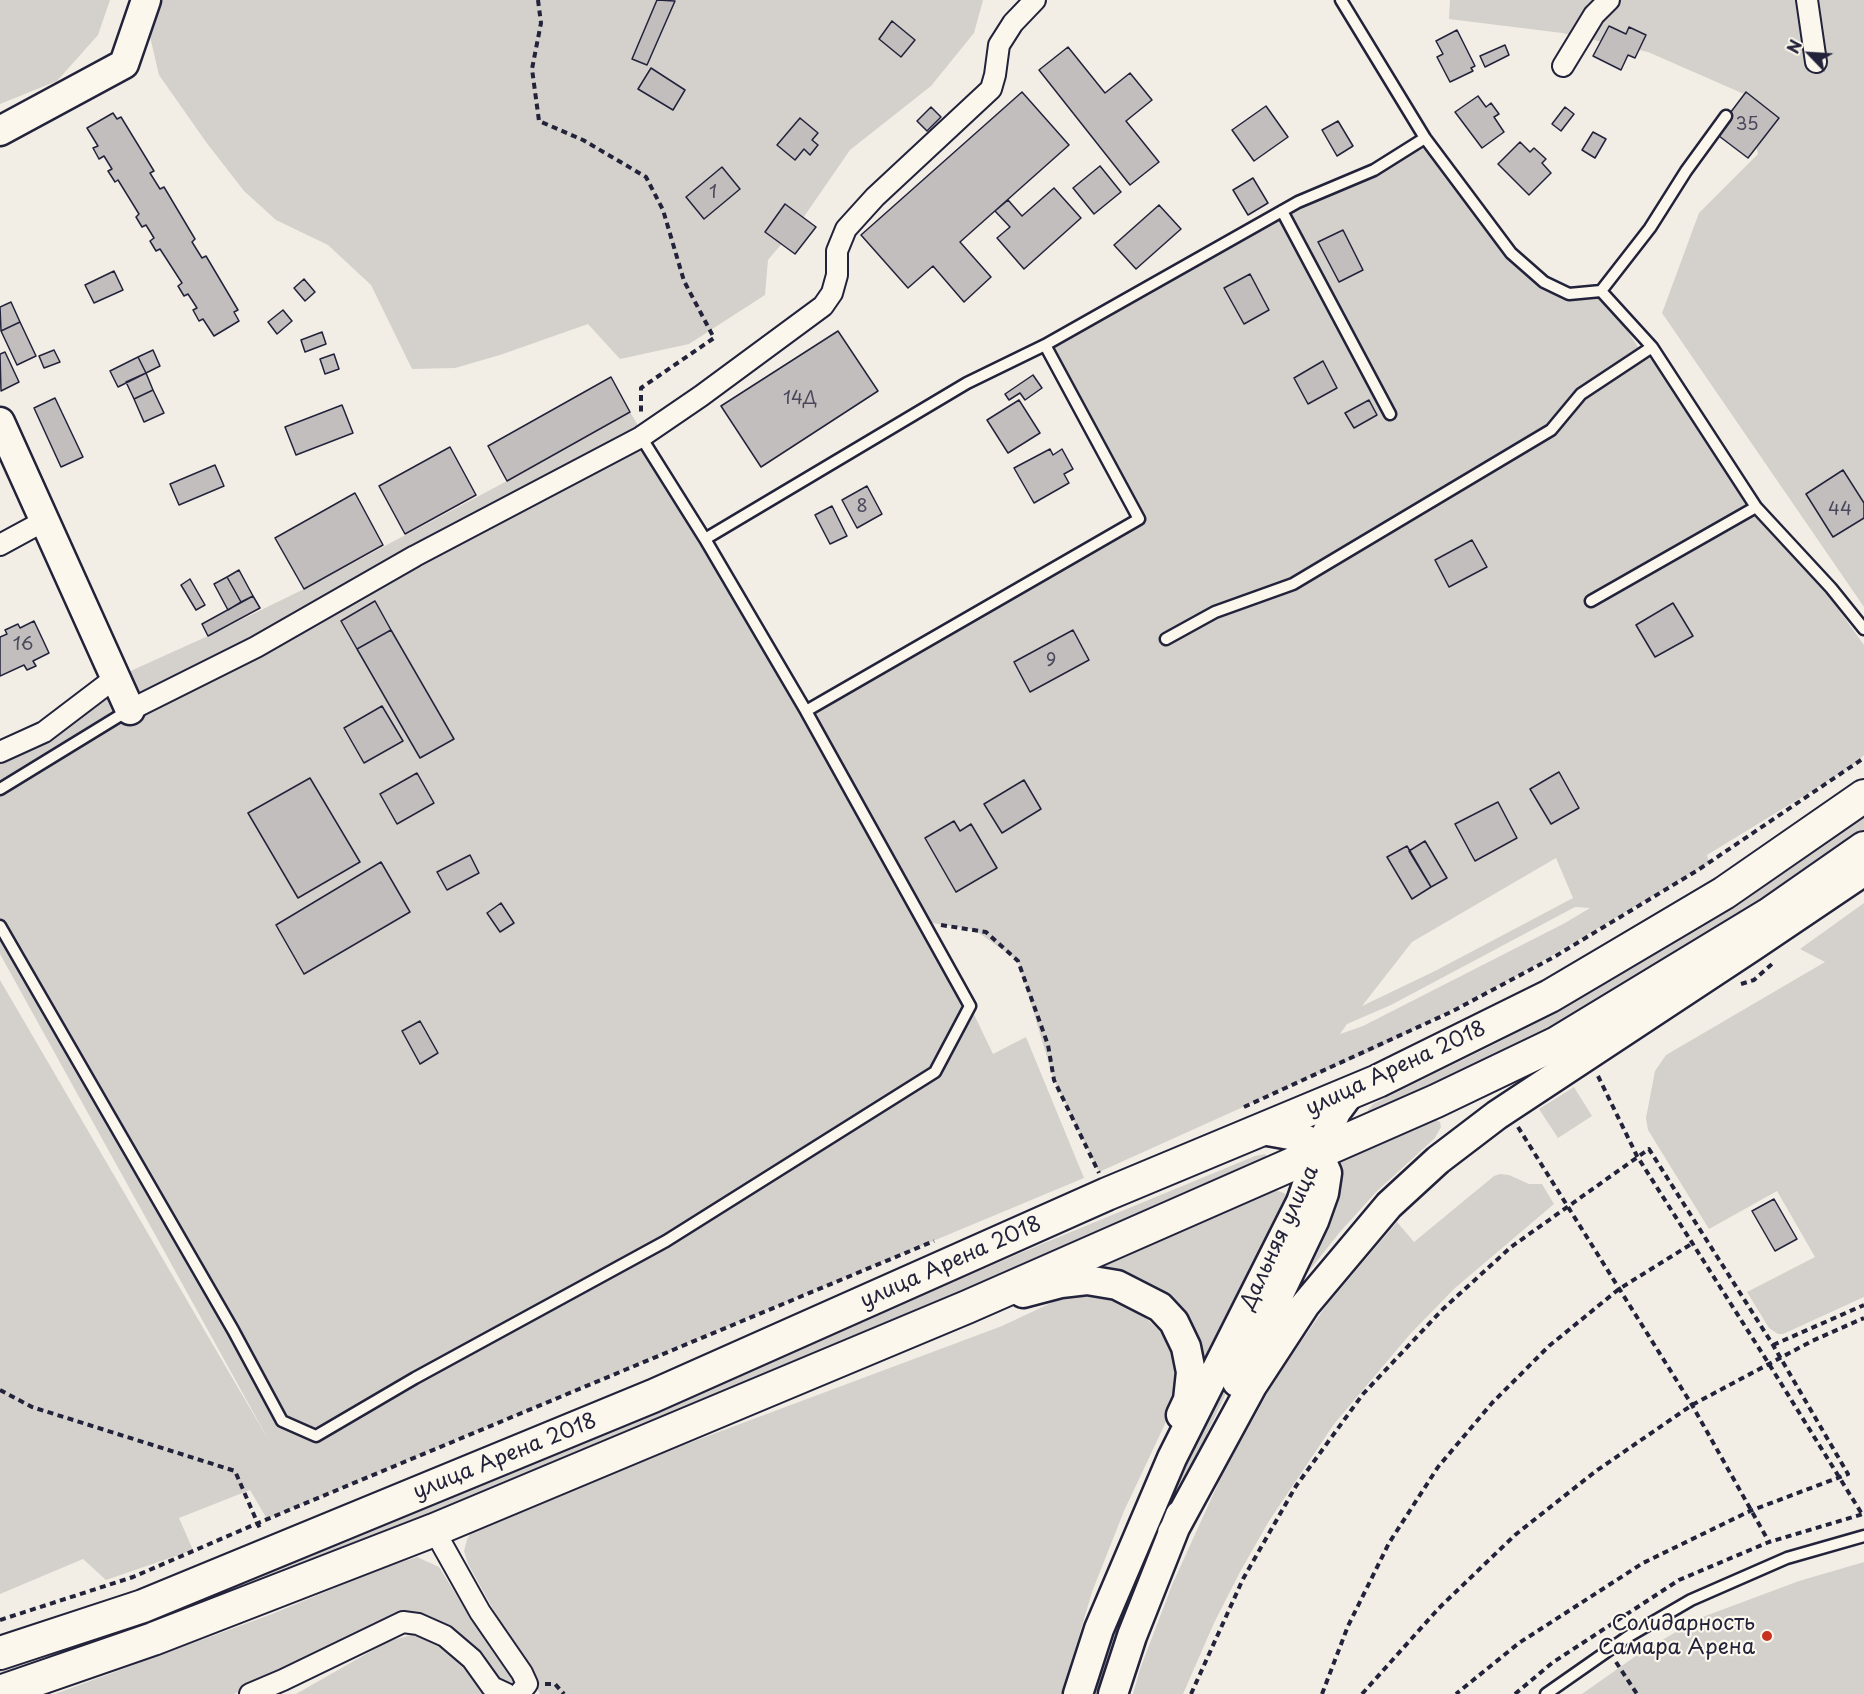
<!DOCTYPE html>
<html>
<head>
<meta charset="utf-8">
<style>
	body { margin:0 }
	#map { position:relative; width:1864px; height:1694px; overflow:hidden; background:#f2eee5; font-family:"Playpen Sans",sans-serif }
	canvas { display:block }
	.north { position:absolute; left:1780px; top:24px; width:60px; height:60px; -webkit-text-stroke:4px #fbf7ec; paint-order:stroke; rotate:295deg; font-size:16px; font-weight:700; line-height:24px; text-align:center; color:#22223b }
	.north::after { content:''; display:block; margin:auto; width:21px; height:27px; background:#22223b; clip-path:polygon(50% 0,100% 100%,50% 72%,0 100%) }
</style>
</head>
<body>
<div id="map">
<canvas width="1864" height="1694"></canvas>
<div class="north">N</div>
</div>
<script>
const context = document.querySelector('canvas').getContext('2d');
context.lineJoin = 'round';
function paint(path, color) {
  context.fillStyle = color;
  context.fill(path, 'evenodd');
}
function poly(rows) {
  const path = new Path2D();
  for (const r of rows) {
    path.moveTo(r[0], r[1]);
    for (let i = 2; i < r.length; i += 2) path.lineTo(r[i], r[i + 1]);
  }
  return path;
}
function strokePath(path, color, width, dash) {
  context.strokeStyle = color;
  context.lineWidth = width;
  context.lineCap = dash ? 'butt' : 'round';
  context.setLineDash(dash || []);
  context.stroke(path);
}
function label(font, color, halo, rows, align = 'center') {
  context.font = font + ' "Playpen Sans",sans-serif';
  context.lineWidth = 4.5;
  context.setLineDash([]);
  context.textBaseline = 'middle';
  context.strokeStyle = halo;
  context.fillStyle = color;
  for (const [text, x, y, turn = 0] of rows) {
    context.save();
    context.translate(x, y);
    context.rotate((+turn || 0) * Math.PI / 180);
    context.textAlign = isNaN(turn) ? turn : align;
    if (halo) context.strokeText(text, 0, 0);
    context.fillText(text, 0, 0);
    context.restore();
  }
}
paint(poly([
	[0,0,110,0,98,35,57,81,0,104],
	[158,0,983,0,974,33,931,86,850,150,801,221,768,260,765,295,689,344,620,359,588,324,500,355,455,368,412,369,371,285,328,245,276,220,244,191,206,142,159,75,148,28],
	[1450,0,1864,0,1864,607,1662,313,1699,213,1758,154,1744,94,1648,52,1562,33,1449,19],
	[1425,138,1544,282,1601,291,1642,353,1667,369,1864,645,1864,755,1851,767,1707,855,1709,863,1517,976,1372,1051,1303,1080,1099,1172,1054,1080,1018,961,975,930,926,922,970,1006,993,1054,1026,1037,1084,1178,267,1519,250,1490,179,1518,193,1550,106,1580,83,1559,0,1594,0,980,268,1439,0,954,0,752,115,678,208,636,304,589,507,481,630,412,806,711,1139,519,1045,345,1282,211],
	[1556,858,1573,898,1435,971,1362,1006,1412,942],
	[1575,907,1590,908,1565,923,1363,1026,1340,1034,1347,1024,1391,1005],
	[1864,815,1864,833,1746,916,1582,1016,1369,1115,1368,1110,1373,1104,1499,1042,1645,959,1795,866],
	[1864,903,1864,1297,1783,1334,1778,1334,1769,1328,1747,1292,1815,1257,1777,1191,1709,1229,1648,1130,1646,1118,1655,1071,1666,1055,1825,962,1800,949],
	[1574,1087,1592,1116,1558,1138,1539,1109],
	[1431,1117,1440,1122,1441,1127,1435,1138,1376,1192,1340,1232,1296,1287,1336,1162],
	[1265,1154,1270,1160,1267,1167,344,1554,0,1683,0,1667,721,1381,1037,1246,1255,1156],
	[1500,1174,1509,1175,1529,1184,1542,1184,1554,1204,1455,1288,1411,1333,1334,1424,1269,1521,1240,1572,1214,1623,1183,1694,1133,1694,1140,1669,1172,1585,1222,1475,1277,1376,1326,1306,1397,1222,1414,1242,1494,1176],
	[1272,1189,1284,1193,1289,1197,1214,1357,1199,1358,1099,1268,1099,1265],
	[1308,1205,1235,1374,1154,1546,1100,1694,1090,1694,1150,1531],
	[1092,1296,1117,1301,1140,1313,1158,1329,1171,1349,1176,1368,1176,1389,1165,1424,1124,1511,1092,1592,1062,1694,540,1694,468,1564,464,1551,467,1540,471,1532,482,1523,494,1516,1002,1326,1053,1302,1071,1297],
	[417,1557,439,1567,472,1620,505,1646,513,1667,514,1684,492,1687,478,1679,488,1694,296,1694,387,1642,428,1630,403,1622,335,1643,234,1694,55,1694,272,1614,383,1568],
	[1864,1562,1864,1694,1582,1694,1640,1653,1700,1618,1799,1581]
]), '#d4d1cc');
const building = poly([
	[657,0,675,1,647,65,632,59,657,0],
	[892,21,915,40,901,57,879,39,892,21],
	[1609,26,1626,34,1629,27,1646,35,1635,58,1628,55,1621,70,1593,56,1609,26],
	[1457,30,1475,66,1471,68,1473,71,1450,82,1437,57,1443,54,1436,41,1457,30],
	[1505,45,1509,55,1485,67,1480,56,1505,45],
	[1068,47,1105,93,1130,73,1152,100,1126,121,1159,162,1130,185,1039,70,1068,47],
	[651,68,685,90,673,110,638,89,651,68],
	[1022,92,1069,145,960,242,991,277,964,302,933,266,908,288,861,235,1022,92],
	[1746,92,1779,118,1748,158,1715,133,1746,92],
	[1478,96,1486,107,1491,103,1499,114,1494,117,1504,132,1482,148,1455,112,1478,96],
	[1266,106,1288,137,1254,161,1232,130,1266,106],
	[931,107,941,117,927,131,917,121,931,107],
	[1565,107,1574,114,1561,131,1552,124,1565,107],
	[113,113,117,119,121,117,154,171,150,173,160,189,164,187,195,239,192,242,202,258,206,256,238,310,234,312,239,321,214,336,203,319,199,321,193,310,197,308,188,294,184,296,178,286,182,283,160,249,156,251,150,241,154,238,146,225,142,227,136,217,139,214,118,180,115,182,108,171,112,169,104,156,99,159,93,148,98,146,87,128,113,113],
	[800,118,818,133,812,140,818,145,810,155,804,149,795,160,777,145,800,118],
	[1338,121,1353,146,1337,156,1322,130,1338,121],
	[1593,132,1606,139,1595,158,1582,150,1593,132],
	[1520,142,1530,152,1534,148,1546,159,1542,163,1551,173,1529,195,1498,164,1520,142],
	[1100,166,1121,192,1094,214,1073,188,1100,166],
	[722,167,740,189,704,219,686,197,722,167],
	[1253,178,1268,203,1248,215,1233,190,1253,178],
	[1054,188,1081,218,1024,269,997,238,1010,227,995,211,1008,200,1022,216,1054,188],
	[785,204,816,227,795,254,765,232,785,204],
	[1159,205,1181,229,1136,269,1114,245,1159,205],
	[1343,230,1363,270,1339,282,1318,242,1343,230],
	[114,271,123,290,94,303,85,285,114,271],
	[1250,274,1269,310,1244,324,1224,288,1250,274],
	[304,279,315,292,305,301,294,288,304,279],
	[11,302,20,322,1,331,0,307,11,302],
	[283,310,292,321,277,334,268,322,283,310],
	[20,322,36,356,17,365,1,331,20,322],
	[838,331,878,391,761,467,721,406,838,331],
	[322,332,326,344,305,352,301,340,322,332],
	[54,350,60,362,44,368,39,356,54,350],
	[153,350,160,366,146,373,138,357,153,350],
	[5,352,19,382,1,391,0,354,5,352],
	[334,354,339,369,325,374,320,359,334,354],
	[138,357,146,373,118,387,110,371,138,357],
	[1323,361,1337,388,1308,404,1294,378,1323,361],
	[146,373,153,390,134,399,126,382,146,373],
	[1033,375,1042,388,1025,400,1020,393,1009,400,1005,394,1033,375],
	[611,377,630,412,507,481,488,446,611,377],
	[153,390,164,413,144,422,134,399,153,390],
	[55,398,83,457,61,467,34,408,55,398],
	[1019,400,1040,433,1008,453,987,420,1019,400],
	[1369,400,1377,415,1354,428,1345,413,1369,400],
	[342,405,353,433,296,455,285,427,342,405],
	[450,447,476,495,405,534,379,486,450,447],
	[1050,449,1053,455,1062,449,1073,469,1064,474,1069,483,1034,503,1014,468,1050,449],
	[215,465,224,486,179,505,170,484,215,465],
	[1843,470,1864,503,1864,518,1833,537,1806,494,1843,470],
	[867,486,882,514,857,528,842,500,867,486],
	[355,493,383,545,304,589,275,538,355,493],
	[832,506,847,536,830,544,815,515,832,506],
	[1472,540,1487,567,1449,587,1435,560,1472,540],
	[239,570,253,596,241,602,227,577,239,570],
	[227,577,241,602,228,610,214,584,227,577],
	[190,579,205,605,196,610,181,585,190,579],
	[253,596,260,608,208,636,202,624,253,596],
	[375,601,391,630,357,649,341,621,375,601],
	[1673,603,1693,636,1655,657,1636,625,1673,603],
	[34,621,49,653,33,661,36,666,27,670,24,665,0,676,0,637,7,634,5,630,18,624,20,628,34,621],
	[391,630,454,739,420,758,357,649,391,630],
	[1073,630,1089,660,1030,692,1014,662,1073,630],
	[382,706,403,741,364,763,344,728,382,706],
	[1559,772,1579,808,1551,824,1530,789,1559,772],
	[417,773,434,803,397,824,380,794,417,773],
	[310,778,360,862,298,898,248,813,310,778],
	[1024,780,1041,809,1002,833,984,804,1024,780],
	[1498,802,1517,838,1475,861,1455,824,1498,802],
	[954,821,960,831,971,824,997,868,956,892,925,838,954,821],
	[1425,841,1447,878,1431,887,1409,851,1425,841],
	[1407,846,1431,887,1412,899,1387,857,1407,846],
	[470,855,479,873,447,890,437,872,470,855],
	[381,862,410,912,304,974,276,925,381,862],
	[501,903,514,923,500,932,487,913,501,903],
	[420,1021,438,1053,420,1064,402,1031,420,1021],
	[1774,1199,1797,1239,1775,1251,1752,1211,1774,1199]
]);
paint(building, '#c2bebe');
strokePath(building, '#22223b', 1.5);
const lane = poly([
	[1341,0,1425,138,1511,253,1544,282,1569,294,1601,291,1650,228,1686,171,1726,116],
	[1282,211,1390,414],
	[1601,291,1652,347],
	[705,539,967,383,1045,345,1298,202,1374,170,1425,138],
	[1591,601,1756,507],
	[1166,639,1215,612,1293,584,1551,430,1581,394,1652,347,1756,507,1831,588,1864,629],
	[806,711,1139,519,1045,345],
	[0,789,129,710],
	[0,926,233,1330,282,1421,316,1436,415,1378,666,1241,935,1072,970,1006,806,711,705,539,641,437],
	[1546,1694,1629,1636,1691,1600,1787,1558,1864,1536]
]);
const street = poly([
	[1807,0,1816,62],
	[1563,66,1594,15,1609,0],
	[0,545,44,521],
	[130,710,256,647,415,556,641,437,701,396,823,306,832,293,837,275,837,251,846,229,875,197,991,89,995,75,999,45,1013,23,1035,0],
	[0,752,44,732,115,678],
	[434,1530,480,1612,522,1673,527,1684,519,1694],
	[250,1694,283,1680,403,1622,418,1624,445,1636,472,1659,492,1687,507,1694]
]);
const secondary = poly([
	[0,131,124,64,146,0],
	[0,422,130,710],
	[1023,1293,1061,1283,1087,1280,1117,1285,1160,1307,1174,1322,1186,1347,1191,1372,1188,1400,1181,1415],
	[1237,1382,1314,1221,1324,1193,1327,1173,1318,1153,1307,1140,1290,1135,1262,1130],
	[1172,1533,1252,1386,1305,1305,1389,1205,1438,1160,1497,1115,1753,946,1864,871],
	[1078,1694,1099,1629,1172,1458,1301,1202,1318,1153,1336,1112,1350,1093],
	[1113,1694,1132,1636,1180,1515]
]);
const primary = poly([
	[0,1653,143,1606,653,1396,1107,1194,1378,1081,1550,996,1616,957,1724,893,1864,796],
	[0,1692,153,1639,434,1530,967,1307,1436,1101,1557,1043,1768,915,1864,848]
]);
strokePath(lane, '#22223b', 15);
strokePath(street, '#22223b', 24);
strokePath(secondary, '#22223b', 33);
strokePath(primary, '#22223b', 36);
strokePath(poly([
	[538,0,541,23,532,69,539,121,583,140,646,177,663,210,684,281,714,338,641,388,641,416],
	[941,925,986,932,1018,961,1048,1045,1054,1080,1099,1173],
	[1741,984,1754,980,1772,964],
	[1598,1076,1637,1156,1769,1364,1862,1514],
	[1244,1107,1453,1011,1554,957,1698,870,1864,758],
	[1518,1127,1692,1405,1769,1542],
	[1773,1345,1864,1305],
	[0,1390,32,1407,235,1471,261,1531],
	[0,1620,133,1577,258,1523,934,1241],
	[1616,1662,1637,1694],
	[545,1684,555,1684,564,1694],
	[1191,1694,1243,1579,1296,1486,1363,1394,1443,1309,1511,1247,1649,1149,1773,1345,1848,1474,1750,1511,1643,1563,1519,1643,1456,1694],
	[1322,1694,1348,1626,1389,1543,1438,1467,1492,1403,1549,1346,1619,1289,1693,1243],
	[1362,1694,1439,1608,1515,1535,1596,1471,1692,1405,1812,1341,1864,1318],
	[1515,1694,1552,1663,1679,1580,1769,1542,1863,1514]
]), '#22223b', 4, [6, 4.5]);
strokePath(lane, '#fbf7ec', 10);
strokePath(street, '#fbf7ec', 20);
strokePath(secondary, '#fbf7ec', 28);
strokePath(primary, '#fbf7ec', 32);
for (const [x, y, r, color] of [
	[1767,1636,6,"#c8321e"]
]) {
  const dot = new Path2D();
  dot.arc(x, y, r, 0, 2 * Math.PI);
  context.fillStyle = color;
  context.fill(dot);
  strokePath(dot, '#fbf7ec', 2);
}
label('18px', '#4a495c', null, [
	["35",1747,125],
	["1",713,193],
	["14Д",800,399],
	["8",862,507],
	["44",1840,510],
	["16",23,645],
	["9",1051,661]
]);
label('21px', '#22223b', '#fbf7ec', [
	["улица Арена 2018",1396,1069,-25],
	["Дальняя улица",1280,1238,-65],
	["улица Арена 2018",951,1263,-24],
	["улица Арена 2018",505,1457,-22]
]);
label('21px', '#22223b', '#fbf7ec', [
	["Солидарность",1755,1624],
	["Самара Арена",1755,1648]
], 'right');
</script>
</body>
</html>
